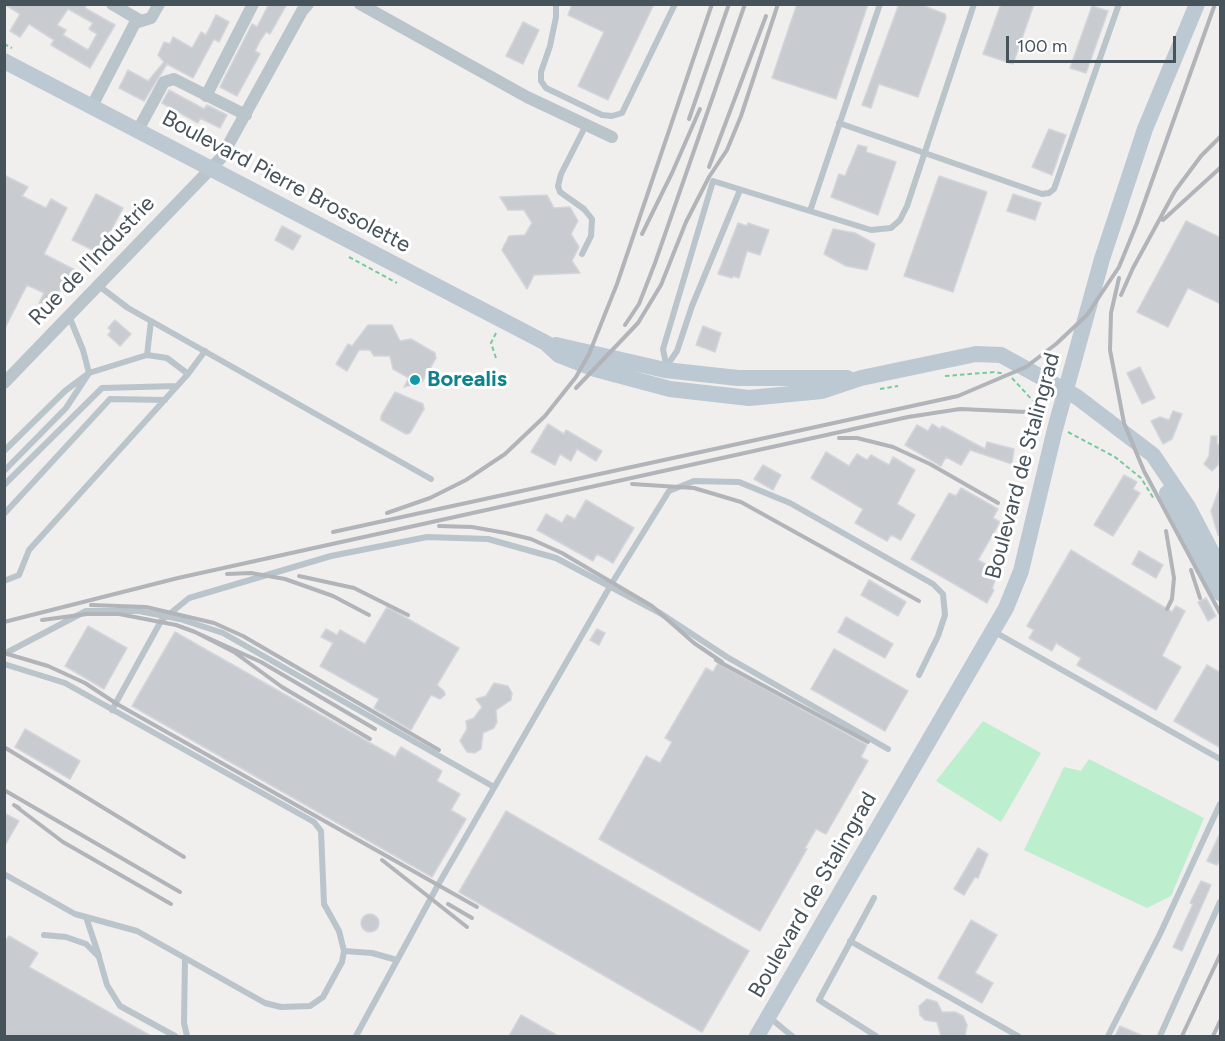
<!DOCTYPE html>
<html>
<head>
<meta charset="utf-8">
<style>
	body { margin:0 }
	#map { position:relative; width:1225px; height:1041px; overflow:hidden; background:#f1eeee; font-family:Figtree,sans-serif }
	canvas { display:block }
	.frame { position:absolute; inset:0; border:6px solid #47535b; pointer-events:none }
	.scale { position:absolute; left:1006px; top:36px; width:170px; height:27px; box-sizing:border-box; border:3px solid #47535b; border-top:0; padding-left:8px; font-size:18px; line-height:21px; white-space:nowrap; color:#47535b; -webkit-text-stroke:4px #fff; paint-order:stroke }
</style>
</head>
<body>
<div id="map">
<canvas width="1225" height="1041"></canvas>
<div class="frame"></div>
<div class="scale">100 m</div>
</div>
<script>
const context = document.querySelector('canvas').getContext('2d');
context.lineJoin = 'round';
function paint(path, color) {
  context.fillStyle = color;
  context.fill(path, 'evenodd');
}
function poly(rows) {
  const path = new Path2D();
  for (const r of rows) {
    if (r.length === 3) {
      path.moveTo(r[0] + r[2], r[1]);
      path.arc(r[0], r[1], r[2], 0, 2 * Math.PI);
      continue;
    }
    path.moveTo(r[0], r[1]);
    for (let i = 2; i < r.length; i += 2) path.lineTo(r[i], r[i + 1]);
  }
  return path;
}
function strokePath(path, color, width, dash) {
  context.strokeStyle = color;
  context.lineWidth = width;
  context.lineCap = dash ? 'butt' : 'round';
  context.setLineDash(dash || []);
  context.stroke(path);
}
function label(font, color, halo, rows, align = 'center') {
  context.font = font + ' Figtree,sans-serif';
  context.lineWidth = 6;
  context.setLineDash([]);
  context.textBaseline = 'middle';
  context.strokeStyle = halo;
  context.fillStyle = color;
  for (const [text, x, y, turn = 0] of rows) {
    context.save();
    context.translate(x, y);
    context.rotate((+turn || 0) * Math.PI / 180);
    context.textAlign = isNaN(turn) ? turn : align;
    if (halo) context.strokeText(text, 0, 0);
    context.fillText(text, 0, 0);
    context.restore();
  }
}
paint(poly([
	[983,721,1041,753,1001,822,936,781],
	[1089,759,1204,818,1171,896,1147,908,1024,850,1064,767,1081,771]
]), '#bdeecd');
const building = poly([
	[4,4,87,4,85,8,115,25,90,68,51,45,54,40,29,24,20,37,10,31,20,14,4,4],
	[68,9,93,23,89,29,97,34,88,50,63,35,66,30,57,25,68,9],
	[269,4,287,4,270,34,266,32,260,41,255,51,260,54,237,96,220,87,252,24,257,27,269,4],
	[572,4,654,4,608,100,578,86,604,32,568,15,572,4],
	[797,4,868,4,836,99,772,78,797,4],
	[899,4,919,4,945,14,946,18,918,97,879,84,871,108,862,105,899,4],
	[1001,4,1034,4,1013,64,983,54,1001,4],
	[1092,6,1108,11,1086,73,1070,68,1092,6],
	[216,15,229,22,219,42,214,39,193,78,167,64,144,101,119,88,128,70,148,81,164,62,158,55,164,42,170,44,173,37,192,48,201,32,206,35,216,15],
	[523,22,539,30,523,64,506,56,523,22],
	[169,90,204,109,207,105,227,115,220,128,200,118,198,123,162,103,169,90],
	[1049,129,1066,135,1052,175,1032,167,1049,129],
	[858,145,867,147,866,152,896,162,878,215,831,197,839,174,845,176,858,145],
	[4,175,28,187,22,196,46,208,51,199,67,208,44,254,75,270,63,292,59,290,49,309,39,303,44,293,27,285,4,330,4,175],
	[939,176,987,192,953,292,904,276,939,176],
	[96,194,123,208,99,253,72,240,96,194],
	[1013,194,1041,203,1035,220,1007,211,1013,194],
	[547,195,554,208,570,207,578,221,571,234,579,247,572,261,580,273,534,275,527,289,502,250,509,236,525,235,532,223,524,210,508,210,500,197,547,195],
	[1186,221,1221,238,1221,304,1188,288,1168,327,1137,312,1186,221],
	[738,223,747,226,748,223,769,230,760,255,747,251,739,278,733,276,732,278,718,274,738,223],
	[282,226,301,236,293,250,275,240,282,226],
	[833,229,855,233,875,244,867,270,846,266,824,254,833,229],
	[115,320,131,334,120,346,108,335,111,331,108,328,115,320],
	[368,325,392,325,400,341,411,339,435,353,436,358,422,382,404,387,409,378,393,369,390,356,374,356,370,350,359,350,347,371,336,364,348,344,352,346,368,325],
	[703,326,721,333,715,352,696,345,703,326],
	[1140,367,1155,398,1142,404,1127,373,1140,367],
	[395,392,423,404,424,409,410,433,406,434,381,420,381,416,395,392],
	[1173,411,1182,414,1172,439,1163,444,1151,421,1160,417,1169,420,1173,411],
	[548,424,564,434,566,430,602,451,596,461,577,449,571,461,560,454,555,465,531,452,548,424],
	[932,424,940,429,942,426,985,449,987,442,1014,449,1012,464,970,450,961,465,946,457,941,466,905,445,917,425,928,431,932,424],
	[1211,436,1217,436,1217,444,1221,445,1218,465,1212,471,1204,464,1209,456,1211,436],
	[826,452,849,466,857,454,867,460,871,455,889,465,893,457,915,470,897,504,915,515,901,540,891,535,887,541,855,523,863,509,811,478,826,452],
	[763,465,781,475,773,490,754,479,763,465],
	[1124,475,1137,482,1133,489,1140,493,1113,536,1094,525,1124,475],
	[1221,484,1221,535,1218,535,1211,511,1221,484],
	[961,488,998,509,993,518,1000,522,978,560,998,571,992,589,994,590,987,603,911,559,949,493,956,496,961,488],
	[586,500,634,528,613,563,597,554,593,561,537,530,546,514,562,523,567,515,575,519,586,500],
	[1071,550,1172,612,1176,606,1185,611,1162,656,1181,667,1156,710,1077,665,1081,658,1056,643,1052,651,1029,638,1034,630,1027,626,1071,550],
	[1139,551,1163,565,1156,578,1132,564,1139,551],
	[869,580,906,602,898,616,861,595,869,580],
	[1206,598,1216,616,1208,621,1198,602,1206,598],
	[387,607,459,648,437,685,444,691,445,695,440,699,431,695,411,730,374,708,379,699,320,666,333,643,321,637,326,629,337,635,340,630,365,644,387,607],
	[846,617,893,644,885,658,838,632,846,617],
	[88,626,127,648,104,689,65,666,88,626],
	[597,629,605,633,599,645,590,640,597,629],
	[175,632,395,757,401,747,442,771,437,781,460,794,451,810,466,819,432,877,132,706,175,632],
	[834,649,908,691,885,731,811,689,834,649],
	[718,663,867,745,861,757,868,761,826,834,816,829,805,848,807,849,760,931,599,839,646,756,660,763,672,742,665,738,706,668,713,672,718,663],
	[1207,665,1221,673,1221,748,1174,721,1207,665],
	[494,683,508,686,512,693,511,700,496,710,497,722,494,728,483,733,481,749,475,753,467,752,460,741,467,729,466,721,474,718,482,707,476,699,486,696,494,683],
	[25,729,80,761,70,779,15,747,25,729],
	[506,811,749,951,702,1032,459,892,506,811],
	[4,813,19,821,4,847,4,813],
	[1221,831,1221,858,1217,865,1207,861,1221,831],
	[978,848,988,854,978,878,975,877,964,895,954,889,978,848],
	[1201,881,1211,885,1182,951,1173,947,1193,904,1190,903,1201,881],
	[370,923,9],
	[971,920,997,935,975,973,993,983,982,1003,938,978,971,920],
	[9,936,38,953,29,967,151,1036,4,1036,4,943,9,936],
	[927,999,937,1002,942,1012,955,1012,963,1016,967,1025,965,1036,941,1036,937,1022,925,1020,920,1015,919,1006,927,999],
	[521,1015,558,1036,509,1036,521,1015],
	[1120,1026,1143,1036,1115,1036,1120,1026]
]);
paint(building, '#c8ccd1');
strokePath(building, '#d2d5da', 1.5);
strokePath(poly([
	[4,44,12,48],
	[349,257,397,283],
	[496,358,491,343,496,333],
	[945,376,995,372,1005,374],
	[1012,378,1035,403,1043,422],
	[880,389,898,386],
	[1068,432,1115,457,1141,478,1154,499]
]), '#76cb9c', 2, [4.5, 3]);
strokePath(poly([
	[556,4,556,17,550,46,541,72,541,81,546,88,602,115,612,116,622,113,675,4],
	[839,123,1042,194,1049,193,1054,189,1119,4],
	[810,211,880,4],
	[582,254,591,236,592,219,584,209,560,192,558,186,561,174,586,125],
	[99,286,128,308,431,479],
	[147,355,151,321],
	[666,364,663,349,713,181,871,230,891,228,900,220,907,206,974,4],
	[666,367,677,351,692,306,740,190],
	[4,451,65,391,89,373,147,355,167,358,188,374],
	[4,471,66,408,89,373,83,350,69,316],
	[4,485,102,388,177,386],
	[4,514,110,399,165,400],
	[4,581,19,575,29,550,188,374,205,351],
	[993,631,1220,759],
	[4,654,86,611,139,611,180,619,223,633,494,787],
	[4,664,65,683,314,822,321,831,324,904,339,931,344,951,342,962,323,997,310,1006,281,1007,265,1003,137,931,75,914,4,874],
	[112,710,161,621,189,598,331,556,427,537,488,539,556,558,660,613,727,657,888,749],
	[874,898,819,1000,876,1036],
	[86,917,99,956],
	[44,935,66,937,86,944,99,957,107,985,120,1006,175,1036],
	[850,941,1018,1036],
	[344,951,372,953,397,960],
	[185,958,184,1023,187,1036],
	[769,1017,792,1036],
	[356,1036,438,885,612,583,669,491,694,481,739,482,790,503,933,584,943,594,945,615,938,636,919,675],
	[1108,1036,1160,934,1220,804],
	[1160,1036,1220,902]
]), '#bac4cb', 6);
strokePath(poly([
	[112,4,141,21],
	[360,4,527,97,612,137],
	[206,96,253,4],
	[92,106,135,23,151,18,159,4],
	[138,130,164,82,174,79,246,115],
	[4,383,221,158,302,11,308,4]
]), '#bac4cb', 12);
strokePath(poly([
	[4,61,546,343,559,355,595,369,670,389,749,398,822,391,861,378,976,354,1001,355,1077,397,1153,455,1188,507,1220,568],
	[556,345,665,370,738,378,847,378],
	[1167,493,1220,593],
	[757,1036,1006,608,1021,571,1055,429,1102,259,1145,129,1197,4]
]), '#bcc8d2', 16);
strokePath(poly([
	[689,119,729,4],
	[709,167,766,16],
	[1163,220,1220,168],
	[642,234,672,173,700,109],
	[1119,278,1111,313,1110,350,1124,423,1144,471,1220,613],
	[1121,295,1133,268,1175,191,1201,156,1220,137],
	[625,325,639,304,655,263,745,4],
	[576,388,638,323,661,285,686,222,709,177,727,150,741,116,778,4],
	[839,438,857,438,893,447,930,464,998,503],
	[632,484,694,488,741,502,919,601],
	[387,513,430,498,466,480,505,454,545,416,576,377,589,354,617,284,712,4],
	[439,526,472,527,506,533,531,539,562,553,652,606,694,643,722,662],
	[1166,531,1174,578,1172,599,1167,609],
	[333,532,958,396,1026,367,1056,344,1087,315,1119,267,1137,223,1215,4],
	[1191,570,1200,598],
	[227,574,251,573,285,579,333,596,369,615],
	[299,576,354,588,408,615],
	[91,605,146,607,214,623,243,636,439,750],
	[42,620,87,614,119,614,176,625,195,632],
	[4,622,178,578,908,417,960,409,1027,412],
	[4,653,48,666,85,683,117,704,477,907],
	[716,660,868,742],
	[370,739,282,687,234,652,195,632,261,662,375,729],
	[4,747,184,857],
	[4,790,180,892],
	[19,808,14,805,63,842,171,904],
	[382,860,467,927],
	[448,904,472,918],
	[1182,1036,1220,955],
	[1213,1036,1220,1021]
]), '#b1b4b9', 4);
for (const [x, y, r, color] of [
	[415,380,6,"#0f9aa8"]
]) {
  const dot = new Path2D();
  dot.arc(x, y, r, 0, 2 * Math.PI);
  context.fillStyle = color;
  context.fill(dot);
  strokePath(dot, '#fff', 2);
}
label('22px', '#47535b', '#fff', [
	["Boulevard Pierre Brossolette",286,182,28],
	["Rue de l'Industrie",92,261,-46],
	["Boulevard de Stalingrad",1023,466,-75],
	["Boulevard de Stalingrad",813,895,-60]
]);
label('bold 22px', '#0d838f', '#fff', [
	["Borealis",427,380]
], 'left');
</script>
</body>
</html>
